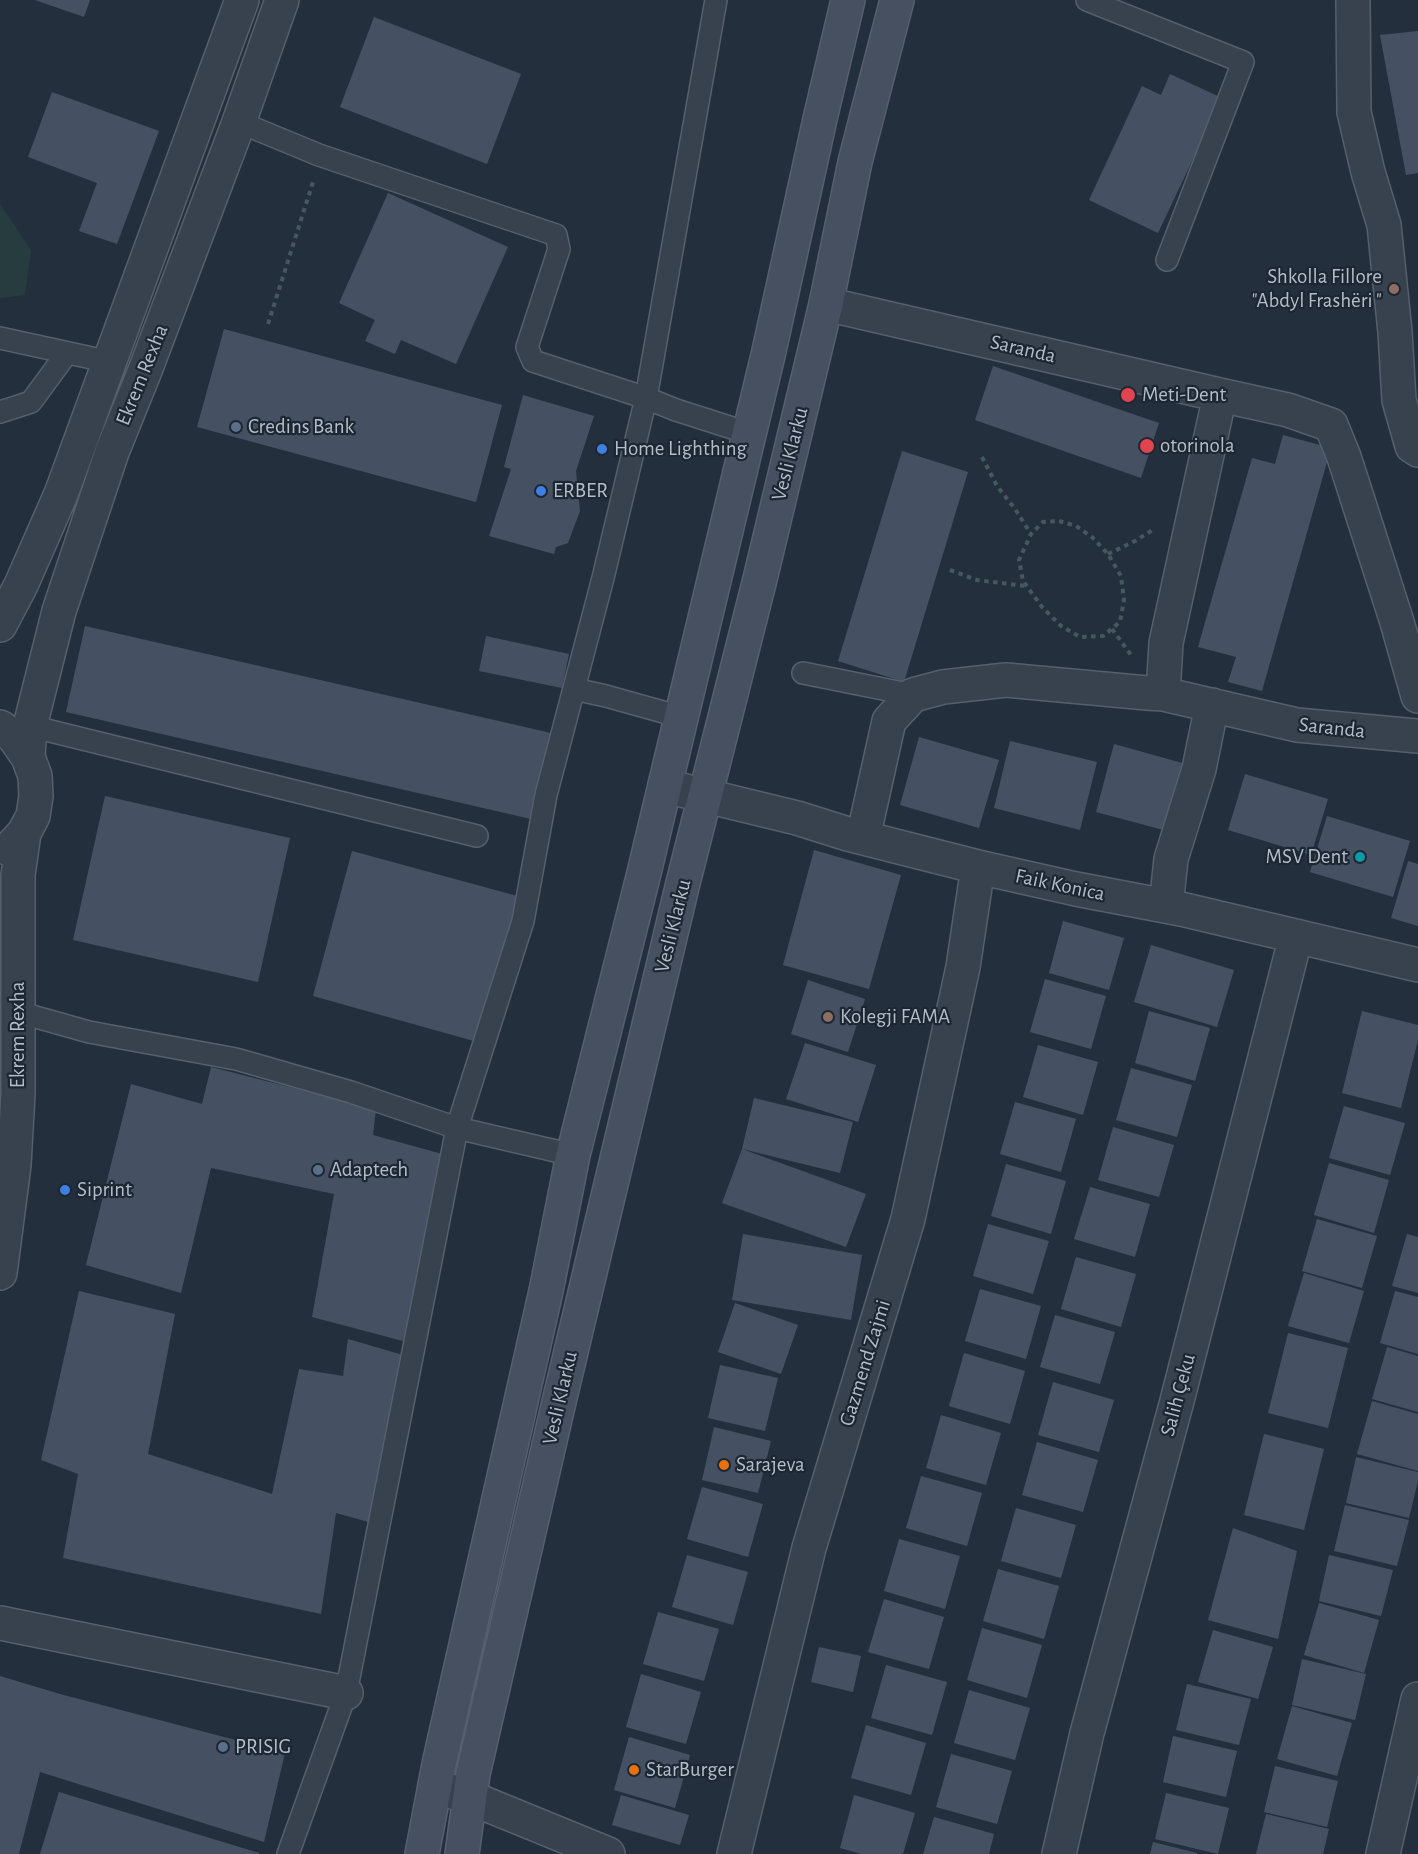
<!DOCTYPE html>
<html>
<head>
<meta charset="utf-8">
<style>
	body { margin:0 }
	canvas { display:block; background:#242f3e }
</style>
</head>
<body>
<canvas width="1418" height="1854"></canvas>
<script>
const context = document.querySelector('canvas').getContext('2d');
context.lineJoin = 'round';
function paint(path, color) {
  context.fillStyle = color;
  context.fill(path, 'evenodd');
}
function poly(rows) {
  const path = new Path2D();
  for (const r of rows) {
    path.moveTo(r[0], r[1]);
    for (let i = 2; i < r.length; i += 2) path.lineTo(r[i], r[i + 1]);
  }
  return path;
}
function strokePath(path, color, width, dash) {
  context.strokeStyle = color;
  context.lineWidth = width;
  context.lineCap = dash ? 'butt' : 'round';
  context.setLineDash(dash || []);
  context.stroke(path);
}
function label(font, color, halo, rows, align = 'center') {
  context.font = font + ' "Alegreya Sans",sans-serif';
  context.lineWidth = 4.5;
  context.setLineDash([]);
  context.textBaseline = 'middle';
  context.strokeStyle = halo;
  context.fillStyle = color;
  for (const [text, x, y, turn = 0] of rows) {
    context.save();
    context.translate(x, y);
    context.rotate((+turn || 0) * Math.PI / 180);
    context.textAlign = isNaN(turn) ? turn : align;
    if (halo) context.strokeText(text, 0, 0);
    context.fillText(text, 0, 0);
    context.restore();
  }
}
paint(poly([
	[0,204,31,250,25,295,0,298]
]), '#263c3f');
paint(poly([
	[35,0,90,0,84,17],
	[374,17,521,74,487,164,340,107],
	[1418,31,1418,173,1406,175,1380,35],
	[1170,74,1222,98,1158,233,1089,200,1142,86,1161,95],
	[52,92,159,131,117,244,79,231,97,183,28,157],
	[388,193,508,247,456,364,401,340,395,354,365,341,375,320,339,303],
	[224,329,502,405,476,502,197,427],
	[993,366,1159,423,1141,478,975,420],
	[523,395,594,416,576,471,580,511,568,543,556,547,554,554,489,536,511,469,504,467],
	[1283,435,1331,448,1262,691,1228,682,1236,657,1198,647,1252,458,1275,464],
	[902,451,968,472,904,682,838,661],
	[85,626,551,733,531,819,66,712],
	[486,636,569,654,562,688,479,671],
	[919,737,999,760,979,828,900,805],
	[1010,741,1097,762,1080,830,994,808],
	[1114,744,1186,764,1167,831,1096,812],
	[1245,774,1328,799,1311,855,1228,830],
	[105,796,290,838,258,982,73,940],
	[1327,816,1410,841,1393,897,1310,872],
	[814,850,901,875,869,989,783,965],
	[352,851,521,897,481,1043,313,996],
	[1408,861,1418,864,1418,926,1391,918],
	[1063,921,1124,938,1109,990,1049,973],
	[1151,945,1234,970,1217,1027,1134,1002],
	[1045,979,1106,996,1091,1049,1030,1032],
	[808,980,865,999,848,1052,791,1034],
	[1149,1011,1210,1028,1195,1081,1135,1063],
	[1362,1011,1418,1025,1418,1040,1401,1108,1342,1093],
	[805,1043,876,1065,858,1122,786,1099],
	[1038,1045,1098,1062,1083,1115,1023,1097],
	[211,1067,376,1109,373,1135,446,1155,403,1341,312,1317,334,1194,211,1168,181,1293,86,1265,131,1084,202,1104],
	[1131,1068,1192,1085,1177,1137,1116,1120],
	[754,1098,853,1122,840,1173,742,1149],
	[1015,1102,1076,1119,1061,1172,1000,1154],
	[1344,1106,1405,1123,1390,1175,1329,1158],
	[1113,1127,1174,1145,1159,1197,1098,1180],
	[742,1149,866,1194,846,1247,722,1203],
	[1329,1163,1389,1180,1374,1233,1314,1215],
	[1006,1164,1066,1181,1051,1234,991,1216],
	[1090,1187,1150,1204,1135,1257,1074,1239],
	[1317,1219,1377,1236,1362,1288,1302,1271],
	[988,1224,1049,1241,1033,1294,973,1276],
	[743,1234,862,1255,851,1320,732,1300],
	[1407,1234,1418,1237,1418,1293,1392,1286],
	[1076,1257,1136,1274,1121,1327,1061,1309],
	[1304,1273,1364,1291,1349,1343,1288,1326],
	[980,1289,1041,1306,1026,1359,965,1341],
	[79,1291,175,1314,148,1454,272,1494,299,1369,343,1376,348,1339,403,1355,372,1523,336,1513,321,1614,63,1558,78,1474,41,1460],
	[1395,1291,1418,1297,1418,1354,1380,1343],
	[735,1303,798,1325,781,1374,718,1352],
	[1055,1315,1115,1332,1100,1384,1040,1367],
	[1288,1333,1348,1348,1328,1428,1268,1413],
	[1387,1347,1418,1356,1418,1412,1372,1399],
	[964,1353,1025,1371,1010,1424,949,1406],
	[720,1365,778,1378,765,1431,708,1418],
	[1053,1382,1114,1400,1099,1452,1038,1435],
	[1372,1401,1418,1414,1418,1471,1357,1454],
	[941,1415,1001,1433,986,1485,926,1468],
	[714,1427,771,1441,758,1493,702,1480],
	[1264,1434,1324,1449,1304,1530,1244,1515],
	[1037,1442,1098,1460,1083,1512,1022,1495],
	[1356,1457,1418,1472,1418,1481,1409,1518,1346,1503],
	[921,1476,982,1493,967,1546,906,1528],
	[702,1487,763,1504,748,1557,687,1539],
	[1345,1505,1409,1520,1397,1566,1334,1551],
	[1016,1508,1076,1525,1061,1578,1001,1561],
	[1233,1528,1297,1551,1278,1639,1208,1620],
	[899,1539,960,1556,945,1609,884,1591],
	[687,1555,748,1572,733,1625,672,1607],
	[1329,1555,1393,1570,1381,1616,1319,1601],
	[998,1569,1059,1586,1044,1639,983,1621],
	[884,1599,944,1617,929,1669,868,1652],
	[1319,1603,1379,1620,1364,1673,1304,1655],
	[658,1612,719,1629,704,1681,643,1664],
	[982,1628,1042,1645,1027,1698,967,1680],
	[1213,1630,1273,1647,1258,1699,1198,1682],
	[819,1647,861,1656,853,1692,811,1682],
	[1302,1659,1366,1674,1355,1720,1292,1705],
	[886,1665,947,1682,932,1735,871,1718],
	[641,1674,701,1692,686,1744,626,1727],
	[0,1676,60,1694,285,1753,264,1842,40,1772,19,1854,0,1854],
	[1187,1684,1251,1699,1239,1745,1176,1730],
	[969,1690,1030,1708,1015,1760,954,1743],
	[1292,1706,1352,1723,1337,1776,1277,1759],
	[866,1725,926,1743,911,1795,851,1778],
	[1173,1736,1237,1751,1226,1797,1163,1782],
	[629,1737,690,1755,675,1808,614,1790],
	[951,1754,1012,1771,997,1824,936,1807],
	[1275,1766,1338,1781,1327,1827,1264,1812],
	[59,1792,259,1853,259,1854,40,1854],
	[1166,1793,1229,1808,1218,1854,1155,1839],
	[621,1795,689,1815,680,1845,612,1825],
	[854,1795,915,1813,903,1854,861,1854,840,1848],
	[1266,1814,1329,1829,1323,1854,1256,1854],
	[934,1817,994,1834,989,1854,923,1854],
	[1153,1842,1197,1853,1197,1854,1150,1854]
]), '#455162');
const service = poly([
	[1087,0,1243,62,1167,260],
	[239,122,319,155,556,235,559,249,527,347,533,361,646,398,676,410,748,433],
	[0,338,110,362],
	[0,412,31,402,67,353],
	[803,673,913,695],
	[574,689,606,696,681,717],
	[30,726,477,836],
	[18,1012,89,1032,236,1059,351,1092,457,1128,573,1155],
	[288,1854,346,1693,457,1128,523,921,546,795,603,578,646,398,716,0]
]);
const minor = poly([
	[1353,0,1354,112,1368,172,1384,225,1395,332,1399,400,1412,446,1418,450],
	[826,304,1220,395,1166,643,1163,694],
	[1220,395,1288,410,1331,425,1344,457,1397,622,1418,696],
	[665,786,797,818,848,834,978,867,1076,889,1181,909,1418,965],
	[863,838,889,721,913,695,943,687,1006,680,1147,693,1163,694,1297,725,1418,736],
	[1166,906,1171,859,1199,769,1212,705],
	[0,1623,346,1693],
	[435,1786,471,1798,608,1854],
	[734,1854,809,1548,908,1219,963,967,978,867],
	[1059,1854,1087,1733,1177,1401,1296,936],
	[1383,1854,1418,1699]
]);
const tertiary = poly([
	[0,625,21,585,61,494,242,0],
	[0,727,14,737,28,757,35,776,36,796,33,816,24,833,9,849],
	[28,757,30,726,59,611,112,452,146,368,239,122,282,0],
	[0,1273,14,1165,18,1094,18,875,24,833]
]);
const secondary = poly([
	[422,1854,439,1764,546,1291,573,1155,643,877,769,351,820,119,848,0],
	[462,1854,473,1774,558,1406,682,887,760,579,826,304,855,162,897,0]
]);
strokePath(service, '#565f6c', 24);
strokePath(minor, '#565f6c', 36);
strokePath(tertiary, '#565f6c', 36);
strokePath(secondary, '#565f6c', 36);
strokePath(poly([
	[268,324,313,182],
	[982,457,997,486,1015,509,1031,534],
	[1059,521,1076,526,1092,537,1108,554,1121,576,1124,600,1120,622,1103,636,1080,637,1061,626,1042,607,1023,581,1019,560,1031,534,1043,522,1059,521],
	[1108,554,1135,541,1154,529],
	[950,570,977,580,1026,586],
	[1112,629,1131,655]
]), '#44595c', 4, [4.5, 4.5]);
strokePath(service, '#38414e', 21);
strokePath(minor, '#38414e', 33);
strokePath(tertiary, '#38414e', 33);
strokePath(secondary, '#465061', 33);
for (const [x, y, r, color] of [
	[1394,289,6,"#8d6e63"],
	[1128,395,8,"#e0444e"],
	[236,427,6,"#5c6f8a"],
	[1147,446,8,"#e0444e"],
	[602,449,6,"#3f7fe0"],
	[541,491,6,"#3f7fe0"],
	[1360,857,6,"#0f9aa8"],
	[828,1017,6,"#8d6e63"],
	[318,1170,6,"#5c6f8a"],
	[65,1190,6,"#3f7fe0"],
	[724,1465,6,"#e8710a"],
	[223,1747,6,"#5c6f8a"],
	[634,1770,6,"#e8710a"]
]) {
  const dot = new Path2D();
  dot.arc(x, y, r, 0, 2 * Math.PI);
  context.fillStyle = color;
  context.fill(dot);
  strokePath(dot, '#1d2633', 2);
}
label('21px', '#b4bcc9', '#1d2633', [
	["Shkolla Fillore",1382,277,"right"],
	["\"Abdyl Frashëri \"",1382,301,"right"],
	["Meti-Dent",1142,395],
	["Credins Bank",248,427],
	["otorinola",1160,446],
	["Home Lighthing",614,449],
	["ERBER",553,491],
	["MSV Dent",1348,857,"right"],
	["Kolegji FAMA",840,1017],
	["Adaptech",330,1170],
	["Siprint",77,1190],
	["Sarajeva",736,1465],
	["PRISIG",235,1747],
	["StarBurger",646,1770]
], 'left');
label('21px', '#b4bcc9', '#1d2633', [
	["Saranda",1023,349,13],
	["Ekrem Rexha",142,375,-68],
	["Vesli Klarku",790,454,-76],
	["Saranda",1332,728,6],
	["Faik Konica",1060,885,12],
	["Vesli Klarku",673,926,-76],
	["Ekrem Rexha",18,1035,-90],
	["Gazmend Zajmi",865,1363,-73],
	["Salih Çeku",1178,1395,-75],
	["Vesli Klarku",560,1398,-77]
]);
</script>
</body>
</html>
